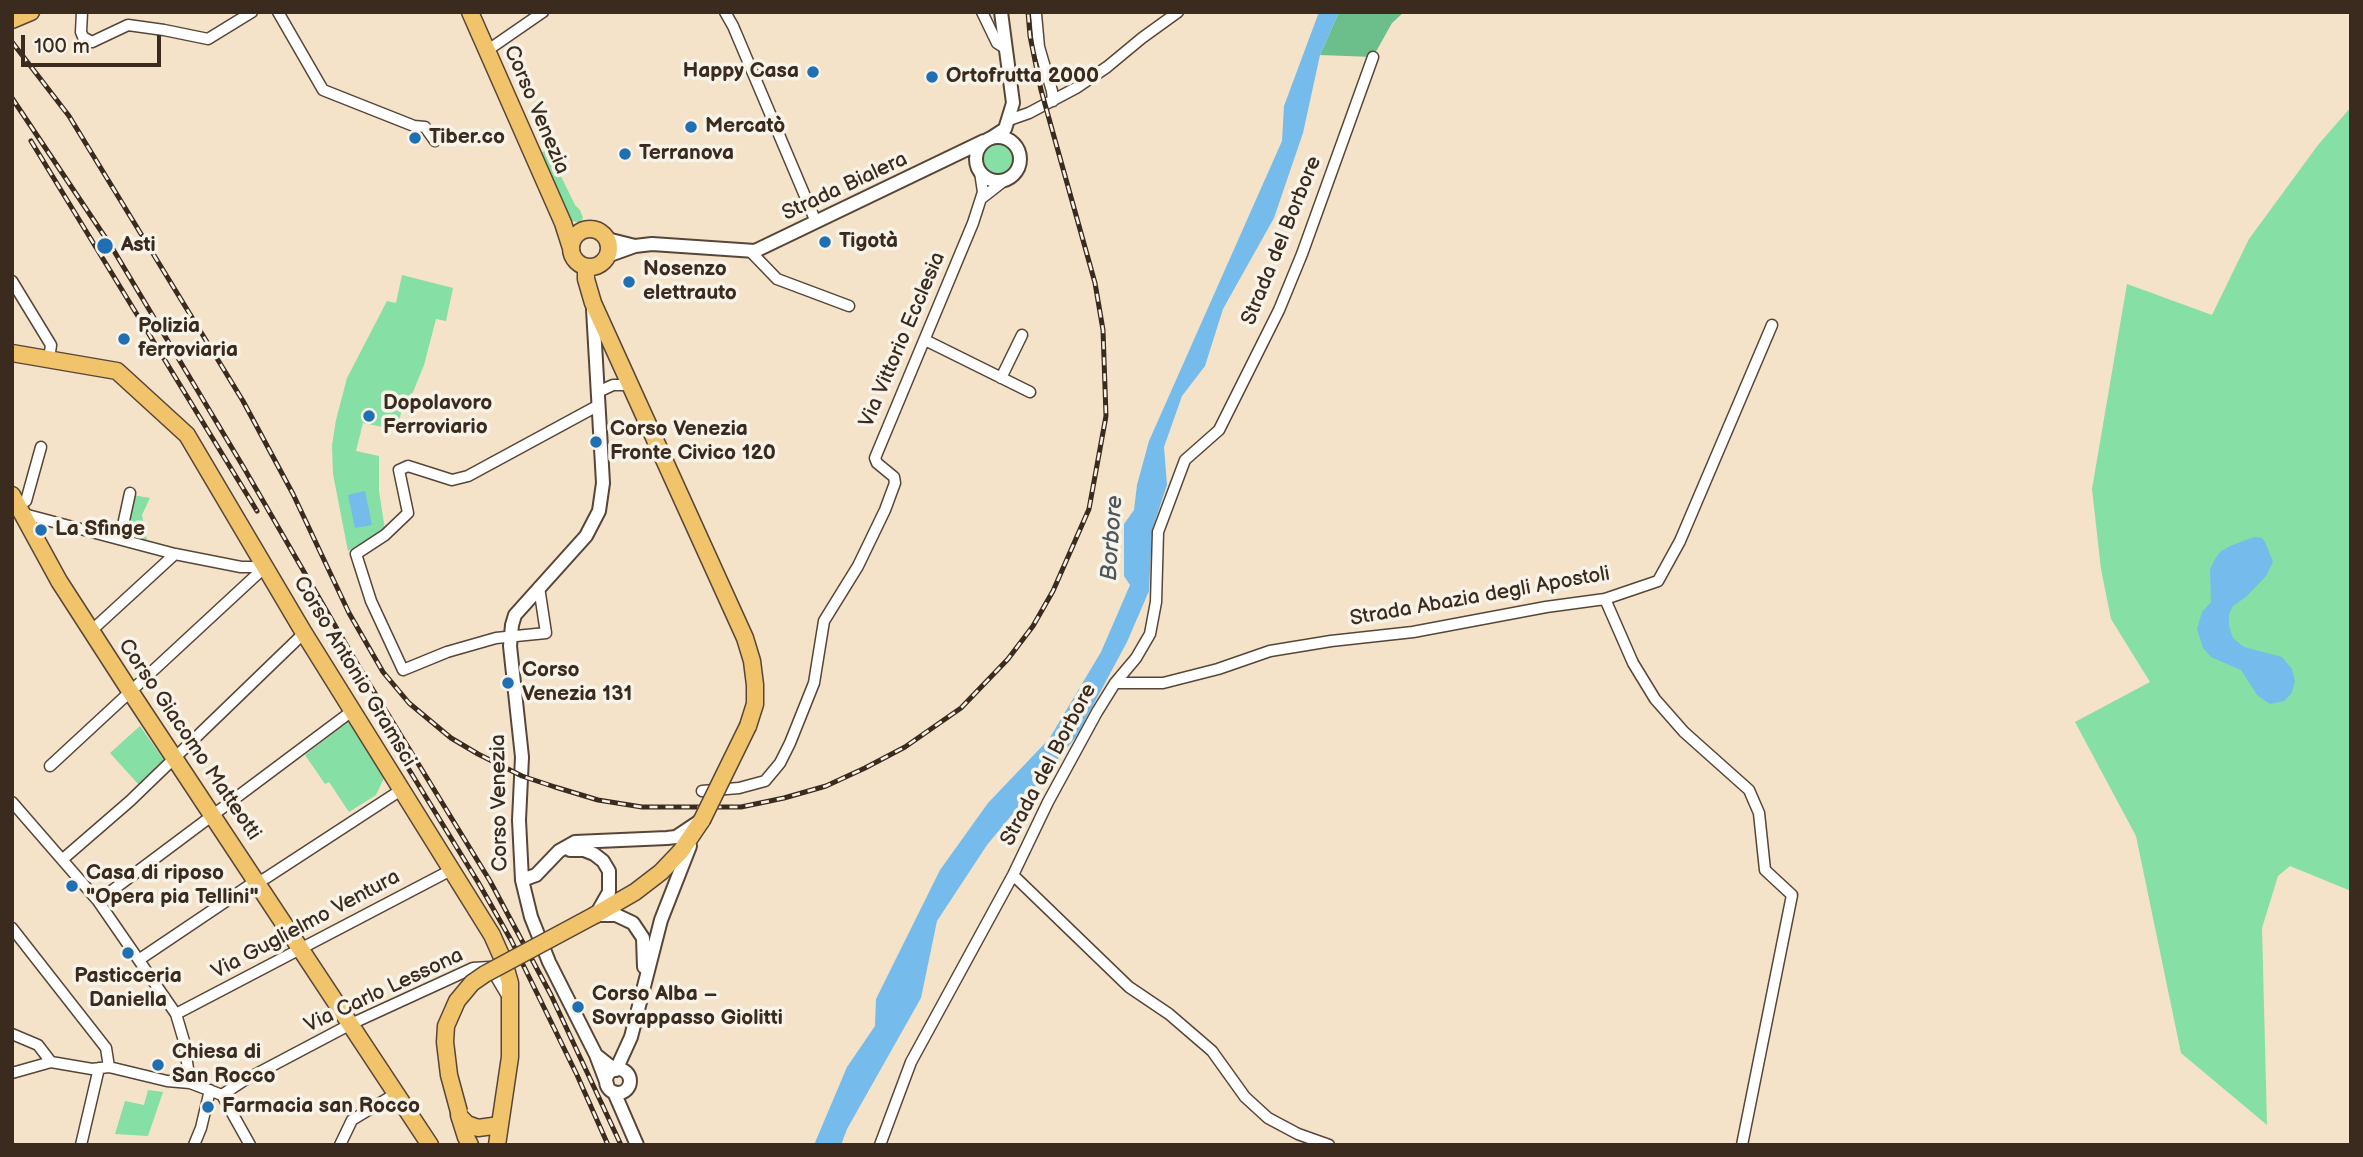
<!DOCTYPE html>
<html>
<head>
<meta charset="utf-8">
<style>
	body { margin:0 }
	#map { position:relative; width:2363px; height:1157px; overflow:hidden; background:#f4e2c9; font-family:"Balsamiq Sans",sans-serif }
	canvas { display:block }
	.frame { position:absolute; inset:0; border:14px solid #3b2a1e; pointer-events:none }
	.scale { position:absolute; left:21px; top:35px; width:140px; height:32px; box-sizing:border-box; border:4px solid #3b2a1e; border-top:0; padding-left:9px; font-size:21px; line-height:24px; white-space:nowrap; color:#3b2a1e; -webkit-text-stroke:5px #f7f3e8; paint-order:stroke }
</style>
</head>
<body>
<div id="map">
<canvas width="2363" height="1157"></canvas>
<div class="frame"></div>
<div class="scale">100 m</div>
</div>
<script>
const context = document.querySelector('canvas').getContext('2d');
context.lineJoin = 'round';
function paint(path, color) {
  context.fillStyle = color;
  context.fill(path, 'evenodd');
}
function poly(rows) {
  const path = new Path2D();
  for (const r of rows) {
    if (r.length === 3) {
      path.moveTo(r[0] + r[2], r[1]);
      path.arc(r[0], r[1], r[2], 0, 2 * Math.PI);
      continue;
    }
    path.moveTo(r[0], r[1]);
    for (let i = 2; i < r.length; i += 2) path.lineTo(r[i], r[i + 1]);
  }
  return path;
}
function strokePath(path, color, width, dash) {
  context.strokeStyle = color;
  context.lineWidth = width;
  context.lineCap = dash ? 'butt' : 'round';
  context.setLineDash(dash || []);
  context.stroke(path);
}
function label(font, color, halo, rows, align = 'center') {
  context.font = font + ' "Balsamiq Sans",sans-serif';
  context.lineWidth = 7;
  context.setLineDash([]);
  context.textBaseline = 'middle';
  context.strokeStyle = halo;
  context.fillStyle = color;
  for (const [text, x, y, turn = 0] of rows) {
    context.save();
    context.translate(x, y);
    context.rotate((+turn || 0) * Math.PI / 180);
    context.textAlign = isNaN(turn) ? turn : align;
    if (halo) context.strokeText(text, 0, 0);
    context.fillText(text, 0, 0);
    context.restore();
  }
}
paint(poly([
	[2351,107,2351,891,2290,866,2278,876,2262,928,2267,1125,2181,1053,2136,836,2075,722,2150,682,2111,619,2101,569,2092,489,2127,284,2212,315,2249,239,2318,145],
	[998,159,15],
	[552,147,560,147,555,156,555,164,575,205,580,210,583,218,580,223,572,221,564,208,541,153],
	[402,275,453,288,446,321,436,319,424,365,413,392,404,400,397,430,363,423,356,451,379,456,379,491,385,530,348,551,333,474,332,445,336,420,347,378,387,301,396,303],
	[133,495,150,498,142,515,147,540,125,535],
	[349,721,384,778,376,795,349,812,329,782,325,784,305,755],
	[140,726,164,760,139,785,110,753],
	[148,1090,163,1092,148,1136,115,1134,125,1101,144,1105]
]), '#86dfa4');
paint(poly([
	[1339,12,1404,12,1392,23,1373,57,1320,55]
]), '#6cbe8a');
paint(poly([
	[1319,12,1339,12,1320,55,1303,133,1274,218,1223,309,1205,366,1182,396,1164,447,1167,485,1152,530,1149,591,1127,642,1076,737,987,845,937,921,921,998,847,1129,841,1145,814,1145,847,1067,875,1026,876,999,940,870,988,803,1049,739,1101,652,1130,585,1124,576,1124,524,1134,510,1137,485,1149,441,1282,141,1284,106],
	[365,491,372,525,355,528,348,495],
	[2254,537,2262,538,2265,542,2273,562,2266,576,2247,596,2233,606,2229,614,2229,626,2233,638,2244,647,2282,657,2292,669,2295,682,2291,694,2284,701,2270,704,2257,695,2241,670,2211,657,2203,648,2197,629,2202,612,2211,602,2210,569,2215,559,2220,552,2230,546]
]), '#75bcec');
const minor = poly([
	[82,12,81,32,83,37,92,42,128,25,164,30,208,39,252,12],
	[278,12,323,90,414,126,425,127,435,141],
	[725,12,733,26,816,222],
	[982,12,997,43,1005,48],
	[1036,14,1039,47,1052,91,1053,101],
	[488,50,543,12],
	[1009,120,1029,113,1076,88,1107,67,1142,38,1178,12],
	[982,198,1005,180],
	[751,252,777,279,849,306],
	[12,281,51,345,49,359],
	[925,340,1030,392],
	[1001,378,1022,335],
	[598,392,613,385,631,385],
	[17,505,26,501,41,447],
	[20,513,175,554,241,567,265,567],
	[120,539,130,493],
	[539,587,546,633,496,638,447,652,403,670,371,601,356,554,385,535,408,513,399,470,408,466,452,480,468,476,599,405],
	[1605,599,1633,663,1655,699,1684,732,1749,790,1759,813,1765,870,1792,895,1742,1145],
	[91,631,175,554],
	[1115,683,1163,683,1218,669,1270,651,1331,641,1413,632,1546,607,1605,599,1658,581,1680,541,1772,325],
	[50,766,265,567],
	[702,791,739,788,765,781,780,763,790,743,814,683,824,621,858,566,885,510,895,483,894,477,877,463,875,458,973,223,983,192,980,172],
	[12,802,98,901,176,1014,184,1041,190,1083],
	[63,859,130,801,304,633],
	[1013,875,1129,987,1169,1014,1212,1051,1245,1097,1268,1118,1298,1134,1329,1145],
	[98,901,352,711],
	[12,928,106,1048,109,1067],
	[140,959,250,885,266,878,401,790],
	[176,1014,453,869],
	[12,1034,38,1045,51,1062],
	[12,1073,51,1062,92,1069,109,1067,167,1081,190,1083,222,1095,250,1145],
	[222,1095,243,1081,351,1024,473,968,490,967,509,999],
	[81,1145,99,1068],
	[194,1145,201,1128,210,1090],
	[340,1145,352,1120,395,1094],
	[880,1145,911,1062,1013,875,1048,802,1097,712,1115,683,1136,658,1150,634,1156,602,1158,532,1185,460,1219,430,1279,310,1302,254,1373,57]
]);
const tertiary = poly([
	[998,159,22],
	[991,138,1005,129,1013,103,1001,12],
	[607,239,635,246],
	[607,256,635,246,652,244,755,251,984,141],
	[593,309,603,483,599,511,586,536,515,615,512,625,510,646,522,757,519,820,522,880,531,917,549,962,596,1055],
	[570,850,584,850,594,854,603,861,609,871,609,892,597,913],
	[522,880,536,875,559,851,575,842,667,838,676,837,697,823],
	[595,915,616,915,633,923,643,938,644,967],
	[618,1081,12],
	[616,1070,631,1037,661,920,690,846],
	[607,1084,596,1055,615,1070],
	[614,1092,637,1145]
]);
const primary = poly([
	[470,12,563,223,571,248],
	[12,20,31,12],
	[590,248,19],
	[586,267,586,279,593,303,745,638,752,661,755,685,755,704,748,726],
	[12,353,117,371,187,435,304,633,492,935,504,962,510,983,510,1057,497,1145],
	[12,495,59,581,130,691,430,1145],
	[595,915,635,892,661,872,681,851,702,820],
	[459,1115,466,1137,470,1145],
	[460,1117,467,1124,478,1128,500,1125]
]);
strokePath(minor, '#574638', 13);
strokePath(tertiary, '#574638', 16);
strokePath(primary, '#574638', 19);
strokePath(minor, '#fff', 10);
strokePath(tertiary, '#fff', 12);
strokePath(primary, '#f1c36a', 16);
const rail = poly([
	[12,42,69,116,243,401,293,494,349,613,383,672,409,703,451,738,478,754,522,776,555,787,598,800,642,807,741,807,784,798,826,786,865,768,905,747,961,708,1008,659,1033,626,1053,591,1089,509,1106,416,1103,330,1095,283,1041,90,1030,36,1028,12],
	[12,98,111,246,244,468,359,667,490,881,551,995,621,1145],
	[31,141,257,511],
	[378,719,478,882,511,940,577,1075,608,1145]
]);
strokePath(rail, '#3b2a1e', 5);
strokePath(rail, '#f7f3e8', 2.5, [8]);
const primaryBridge = poly([
	[702,820,748,726],
	[459,1112,449,1075,445,1042,446,1026,457,1001,472,983,485,974,595,915]
]);
strokePath(primaryBridge, '#574638', 19, []);
strokePath(primaryBridge, '#f1c36a', 16);
for (const [x, y, r, color] of [
	[813,72,7,"#1f6fb2"],
	[932,77,7,"#1f6fb2"],
	[691,127,7,"#1f6fb2"],
	[415,138,7,"#1f6fb2"],
	[625,154,7,"#1f6fb2"],
	[825,242,7,"#1f6fb2"],
	[105,246,9,"#1f6fb2"],
	[629,282,7,"#1f6fb2"],
	[124,339,7,"#1f6fb2"],
	[369,416,7,"#1f6fb2"],
	[596,442,7,"#1f6fb2"],
	[41,530,7,"#1f6fb2"],
	[508,683,7,"#1f6fb2"],
	[72,886,7,"#1f6fb2"],
	[128,953,7,"#1f6fb2"],
	[578,1007,7,"#1f6fb2"],
	[158,1065,7,"#1f6fb2"],
	[208,1107,7,"#1f6fb2"]
]) {
  const dot = new Path2D();
  dot.arc(x, y, r, 0, 2 * Math.PI);
  context.fillStyle = color;
  context.fill(dot);
  strokePath(dot, '#f7f3e8', 2.5);
}
label('bold 21px', '#3b2a1e', '#f7f3e8', [
	["Happy Casa",799,72,"right"],
	["Ortofrutta 2000",946,77],
	["Mercatò",705,127],
	["Tiber.co",429,138],
	["Terranova",639,154],
	["Tigotà",839,242],
	["Asti",121,246],
	["Nosenzo",643,270],
	["elettrauto",643,294],
	["Polizia",138,327],
	["ferroviaria",138,351],
	["Dopolavoro",383,404],
	["Ferroviario",383,428],
	["Corso Venezia",610,430],
	["Fronte Civico 120",610,454],
	["La Sfinge",55,530],
	["Corso",522,671],
	["Venezia 131",522,695],
	["Casa di riposo",86,874],
	["\"Opera pia Tellini\"",86,898],
	["Pasticceria",128,977,"center"],
	["Daniella",128,1001,"center"],
	["Corso Alba –",592,995],
	["Sovrappasso Giolitti",592,1019],
	["Chiesa di",172,1053],
	["San Rocco",172,1077],
	["Farmacia san Rocco",222,1107]
], 'left');
label('21px', '#3b2a1e', '#f7f3e8', [
	["Corso Venezia",536,110,67],
	["Strada Bialera",845,187,-25],
	["Strada del Borbore",1282,241,-68],
	["Via Vittorio Ecclesia",903,340,-67],
	["Strada Abazia degli Apostoli",1480,597,-10],
	["Corso Antonio Gramsci",354,672,59],
	["Corso Giacomo Matteotti",189,740,56],
	["Strada del Borbore",1049,765,-62],
	["Corso Venezia",500,803,-91],
	["Via Guglielmo Ventura",306,925,-28],
	["Via Carlo Lessona",384,991,-25]
]);
label('italic 23px', '#4c565c', '#f7f3e8', [
	["Borbore",1113,538,-86]
]);
</script>
</body>
</html>
